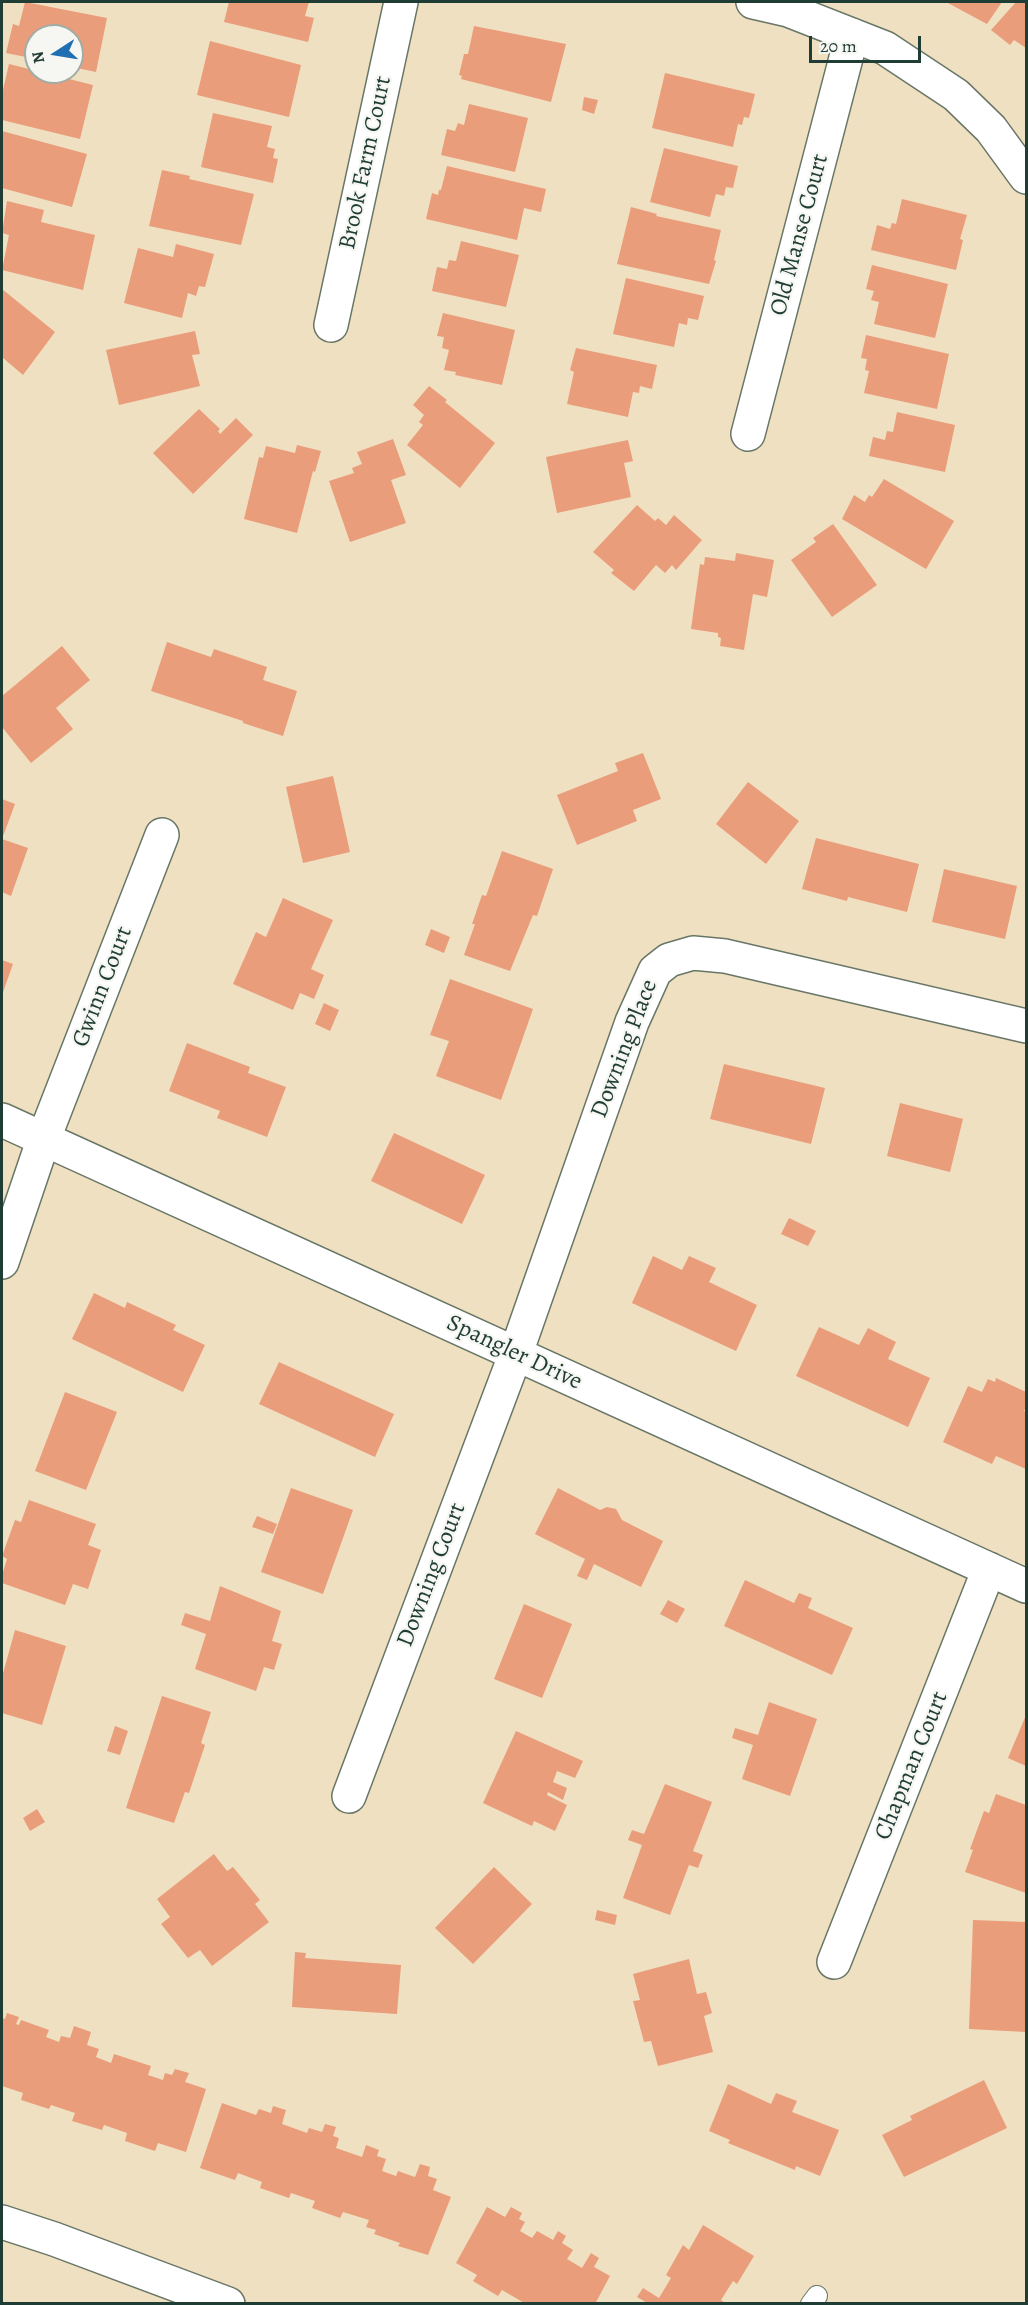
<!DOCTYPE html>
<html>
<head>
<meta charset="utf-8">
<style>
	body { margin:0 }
	#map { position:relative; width:1028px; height:2305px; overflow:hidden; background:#efe0c2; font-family:Alegreya,serif }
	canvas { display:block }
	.frame { position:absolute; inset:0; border:3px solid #1f3d34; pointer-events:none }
	.north { position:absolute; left:24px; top:24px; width:60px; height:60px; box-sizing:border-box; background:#f6f6f2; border:2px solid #a0aca6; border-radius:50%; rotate:258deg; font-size:16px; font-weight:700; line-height:24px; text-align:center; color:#1f3d34 }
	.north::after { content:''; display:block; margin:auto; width:21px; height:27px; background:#1f6fb2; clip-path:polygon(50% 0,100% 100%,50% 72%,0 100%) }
	.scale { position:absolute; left:809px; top:36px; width:112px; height:27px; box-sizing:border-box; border:3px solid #1f3d34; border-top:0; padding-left:8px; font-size:18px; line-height:21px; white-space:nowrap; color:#1f3d34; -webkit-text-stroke:4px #f6f6f2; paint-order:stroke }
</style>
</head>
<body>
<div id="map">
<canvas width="1028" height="2305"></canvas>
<div class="frame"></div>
<div class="north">N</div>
<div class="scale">20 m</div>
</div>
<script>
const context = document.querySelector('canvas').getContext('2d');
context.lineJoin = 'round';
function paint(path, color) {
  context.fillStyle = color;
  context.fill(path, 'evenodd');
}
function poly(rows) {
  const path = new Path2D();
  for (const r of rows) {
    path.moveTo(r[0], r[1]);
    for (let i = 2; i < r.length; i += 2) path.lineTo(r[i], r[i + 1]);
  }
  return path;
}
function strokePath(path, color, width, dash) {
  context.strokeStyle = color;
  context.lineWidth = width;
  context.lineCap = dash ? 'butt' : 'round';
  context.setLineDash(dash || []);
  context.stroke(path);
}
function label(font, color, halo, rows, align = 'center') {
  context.font = font + ' Alegreya,serif';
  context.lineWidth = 4.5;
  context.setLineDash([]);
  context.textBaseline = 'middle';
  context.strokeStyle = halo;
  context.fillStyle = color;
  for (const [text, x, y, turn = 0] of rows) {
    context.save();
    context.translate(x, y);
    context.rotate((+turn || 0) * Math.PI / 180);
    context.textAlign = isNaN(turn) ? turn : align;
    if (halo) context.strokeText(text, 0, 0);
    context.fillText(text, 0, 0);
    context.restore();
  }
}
paint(poly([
	[25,2,107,18,96,72,72,67,72,36,36,36,36,59,6,53,13,24,19,26],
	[229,2,309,2,305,16,314,18,308,42,224,22],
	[946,2,1002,2,987,24],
	[1016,2,1026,2,1026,48,1014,40,1010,45,991,30],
	[474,26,566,44,551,102,461,79,462,76,459,75,464,54,468,54],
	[210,41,301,65,289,117,197,95],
	[9,64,93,85,80,139,2,120,2,94],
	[665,73,755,94,749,118,744,117,742,125,738,124,733,147,652,128],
	[584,97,598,100,594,114,582,110],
	[469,104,528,118,515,172,441,155,447,129,455,131,458,123,464,125],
	[213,113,272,126,267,147,275,149,273,158,278,159,273,183,201,167],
	[2,131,87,154,72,207,2,188],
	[664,148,738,166,733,188,726,187,724,196,716,194,710,217,650,202],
	[447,166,546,189,541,212,524,208,517,240,426,219,432,193,438,195,439,190,441,190],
	[162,170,190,176,189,179,254,194,241,245,149,226],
	[902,199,967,215,960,239,963,240,956,270,871,250,877,225,890,229,892,223,896,224],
	[7,201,44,210,41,222,95,235,83,290,2,270,9,235,2,233],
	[631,207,657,214,656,216,721,230,714,260,716,261,709,284,617,264],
	[461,241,519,255,506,307,432,291,437,267,447,269,449,260,456,261],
	[176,244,214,254,205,287,199,286,196,296,188,293,182,318,124,303,138,248,173,257],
	[872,265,948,284,935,338,874,324,879,302,871,300,874,291,866,289],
	[626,278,704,296,698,320,688,318,687,325,679,323,674,347,613,334],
	[2,289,55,332,23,375,2,357],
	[443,313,515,330,502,385,455,375,456,372,444,370,449,350,442,348,444,337,437,336],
	[195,331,200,354,192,355,200,386,119,405,106,350],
	[866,335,949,354,937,409,864,393,869,371,865,370,867,359,861,358],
	[576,348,657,365,652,389,640,386,639,393,633,392,628,417,567,404,574,372,570,370],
	[429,386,447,400,445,402,495,443,460,488,407,445,423,425,419,422,424,415,413,405],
	[199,409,220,429,218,431,220,434,236,418,253,435,193,494,153,453],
	[897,412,955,425,945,472,869,456,873,437,885,440,887,431,893,432],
	[393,439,406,475,391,480,406,523,350,542,329,481,354,473,352,468,362,464,357,452],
	[628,440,633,461,624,463,631,497,557,513,546,457],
	[297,445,321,451,315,472,313,471,297,533,244,519,259,457,263,458,266,446,295,453],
	[884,479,954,521,926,569,842,519,854,495,865,502,869,495,872,497],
	[637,505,655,521,658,518,666,525,674,515,702,540,676,570,672,565,665,573,656,565,634,591,611,573,614,570,593,552],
	[833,524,877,585,832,617,791,560,816,542,813,538],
	[736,553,774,560,767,597,753,594,744,650,720,646,721,638,718,637,718,633,691,629,700,564,704,565,705,557,735,561],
	[167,642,211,657,214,649,267,667,263,680,297,691,283,736,243,723,243,721,151,691],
	[62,646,90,680,56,708,73,729,31,763,2,727,2,696],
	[643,753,661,799,633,810,637,821,577,845,557,795,618,771,615,763],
	[333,776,350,852,303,863,286,787],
	[748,782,799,821,766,864,716,824],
	[2,799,15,804,2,839,28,848,11,896,2,892],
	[816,838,919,864,907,912,848,897,847,901,802,889],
	[502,851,553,869,537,916,533,915,510,971,464,955,475,924,472,924,482,895,486,896],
	[944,869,1017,886,1005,939,932,922],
	[283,898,333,920,311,969,324,975,314,999,300,993,293,1010,233,984,256,932,266,937],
	[431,929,450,937,444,953,425,945],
	[2,960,13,964,2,995],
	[450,979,533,1009,501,1100,436,1076,449,1041,430,1035],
	[324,1003,339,1010,330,1031,315,1024],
	[187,1043,250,1067,248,1073,286,1087,267,1137,217,1118,220,1111,169,1091],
	[724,1064,825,1088,811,1144,710,1119],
	[900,1103,963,1119,950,1172,887,1156],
	[394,1133,485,1175,462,1224,371,1181],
	[789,1218,816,1231,808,1246,781,1234],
	[653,1256,682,1270,689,1256,716,1268,709,1282,757,1305,736,1351,632,1303],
	[94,1293,125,1308,127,1302,176,1325,173,1330,205,1345,183,1392,72,1339],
	[819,1327,859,1345,868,1328,896,1342,888,1359,930,1378,908,1427,796,1376],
	[279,1362,394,1414,375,1457,259,1404],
	[996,1378,1026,1392,1026,1407,1024,1411,1026,1412,1026,1469,996,1456,992,1464,943,1442,968,1386,982,1392,988,1379,995,1382],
	[65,1392,117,1412,86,1490,35,1471],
	[291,1488,353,1510,323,1594,261,1572],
	[558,1488,600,1510,607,1507,616,1509,622,1520,663,1541,641,1587,594,1564,587,1580,577,1576,585,1559,535,1534],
	[29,1500,96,1524,88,1545,101,1550,88,1589,73,1584,65,1605,2,1583,2,1575,7,1559,2,1556,15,1520,21,1522],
	[257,1516,277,1524,273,1534,252,1527],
	[745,1580,794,1603,799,1593,812,1598,808,1608,853,1628,832,1675,724,1626],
	[220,1586,281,1611,272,1641,282,1644,274,1670,264,1667,256,1691,195,1669,206,1634,181,1625,185,1613,210,1621],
	[668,1600,685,1609,677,1623,660,1614],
	[524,1604,572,1624,542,1698,494,1679],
	[15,1630,66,1646,42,1725,2,1713,2,1677],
	[162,1696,211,1712,201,1743,205,1745,189,1793,185,1792,174,1823,126,1808],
	[769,1702,817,1719,790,1796,742,1779,753,1745,732,1738,735,1728,758,1735],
	[1026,1715,1026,1766,1008,1758],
	[115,1726,128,1731,120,1755,107,1751],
	[516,1731,583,1761,575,1778,557,1771,553,1782,567,1788,563,1800,548,1792,547,1795,567,1805,555,1831,534,1821,532,1826,483,1803],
	[665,1784,712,1802,693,1851,703,1855,698,1868,689,1865,670,1915,623,1898,642,1845,628,1840,632,1830,644,1834],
	[996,1794,1026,1805,1026,1893,965,1872,973,1850,970,1849,984,1811,989,1813],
	[37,1809,45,1822,30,1831,23,1818],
	[214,1854,227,1871,233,1867,260,1900,255,1904,269,1922,212,1966,200,1950,188,1958,161,1924,170,1917,157,1899],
	[494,1867,532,1904,473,1964,435,1928],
	[597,1910,617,1915,615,1925,595,1920],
	[973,1920,1026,1922,1026,2032,969,2029],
	[295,1952,306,1953,305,1958,401,1965,397,2014,292,2007],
	[689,1959,697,1994,706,1992,712,2013,704,2016,713,2052,658,2066,651,2041,644,2042,633,2001,640,2000,633,1974],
	[7,2013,19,2017,16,2024,19,2025,21,2020,49,2030,46,2037,59,2042,61,2036,70,2038,74,2026,91,2032,87,2045,99,2049,96,2057,111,2063,114,2054,151,2066,148,2075,163,2080,165,2073,172,2075,175,2069,189,2073,185,2082,206,2089,186,2152,158,2143,155,2151,125,2141,127,2133,104,2125,102,2130,72,2121,75,2113,51,2105,49,2109,21,2100,23,2093,2,2086,2,2018,5,2019],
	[984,2080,1007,2128,904,2177,882,2135,912,2120,910,2116],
	[728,2084,771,2104,776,2093,797,2101,792,2112,839,2130,820,2176,796,2166,795,2170,728,2143,730,2140,709,2131],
	[222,2103,256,2115,259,2109,271,2113,273,2106,286,2110,282,2124,307,2133,309,2128,322,2132,325,2124,336,2127,333,2136,339,2138,336,2148,362,2157,366,2145,379,2150,377,2156,386,2159,382,2171,396,2176,398,2171,415,2177,420,2164,430,2167,428,2176,437,2179,433,2190,451,2197,428,2255,398,2246,400,2243,374,2234,376,2230,366,2227,369,2220,343,2212,340,2218,312,2208,315,2201,291,2193,289,2198,260,2188,262,2182,238,2173,235,2180,200,2168],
	[487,2207,505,2217,511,2207,522,2213,519,2219,525,2222,520,2231,532,2238,537,2231,553,2240,558,2231,566,2236,562,2243,573,2250,567,2259,582,2268,591,2253,599,2258,594,2267,610,2276,595,2304,526,2304,502,2290,498,2296,473,2281,477,2275,456,2263],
	[703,2225,754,2256,737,2284,733,2281,721,2300,726,2304,649,2304,637,2297,643,2288,659,2298,671,2278,666,2275,683,2245,689,2250]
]), '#ea9d7a');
const lane = poly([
	[811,2304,817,2296]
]);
const street = poly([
	[753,2,788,10,885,48,956,95,991,129,1026,177],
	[331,325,401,2],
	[748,434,852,35],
	[2,1120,1026,1586],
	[2,1262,44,1138,162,835],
	[349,1796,516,1353,632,1022,655,971,669,960,693,953,725,956,1026,1026],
	[834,1962,989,1569],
	[2,2222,54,2239,228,2304]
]);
strokePath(lane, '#687666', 22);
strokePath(street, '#687666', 36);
strokePath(lane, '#fff', 20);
strokePath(street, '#fff', 33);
label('24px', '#1f3d34', '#f6f6f2', [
	["Brook Farm Court",366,163,-78],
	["Old Manse Court",800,235,-75],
	["Gwinn Court",103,987,-69],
	["Downing Place",625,1049,-69],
	["Spangler Drive",514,1353,25],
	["Downing Court",432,1575,-69],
	["Chapman Court",912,1766,-68]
]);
</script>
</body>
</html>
